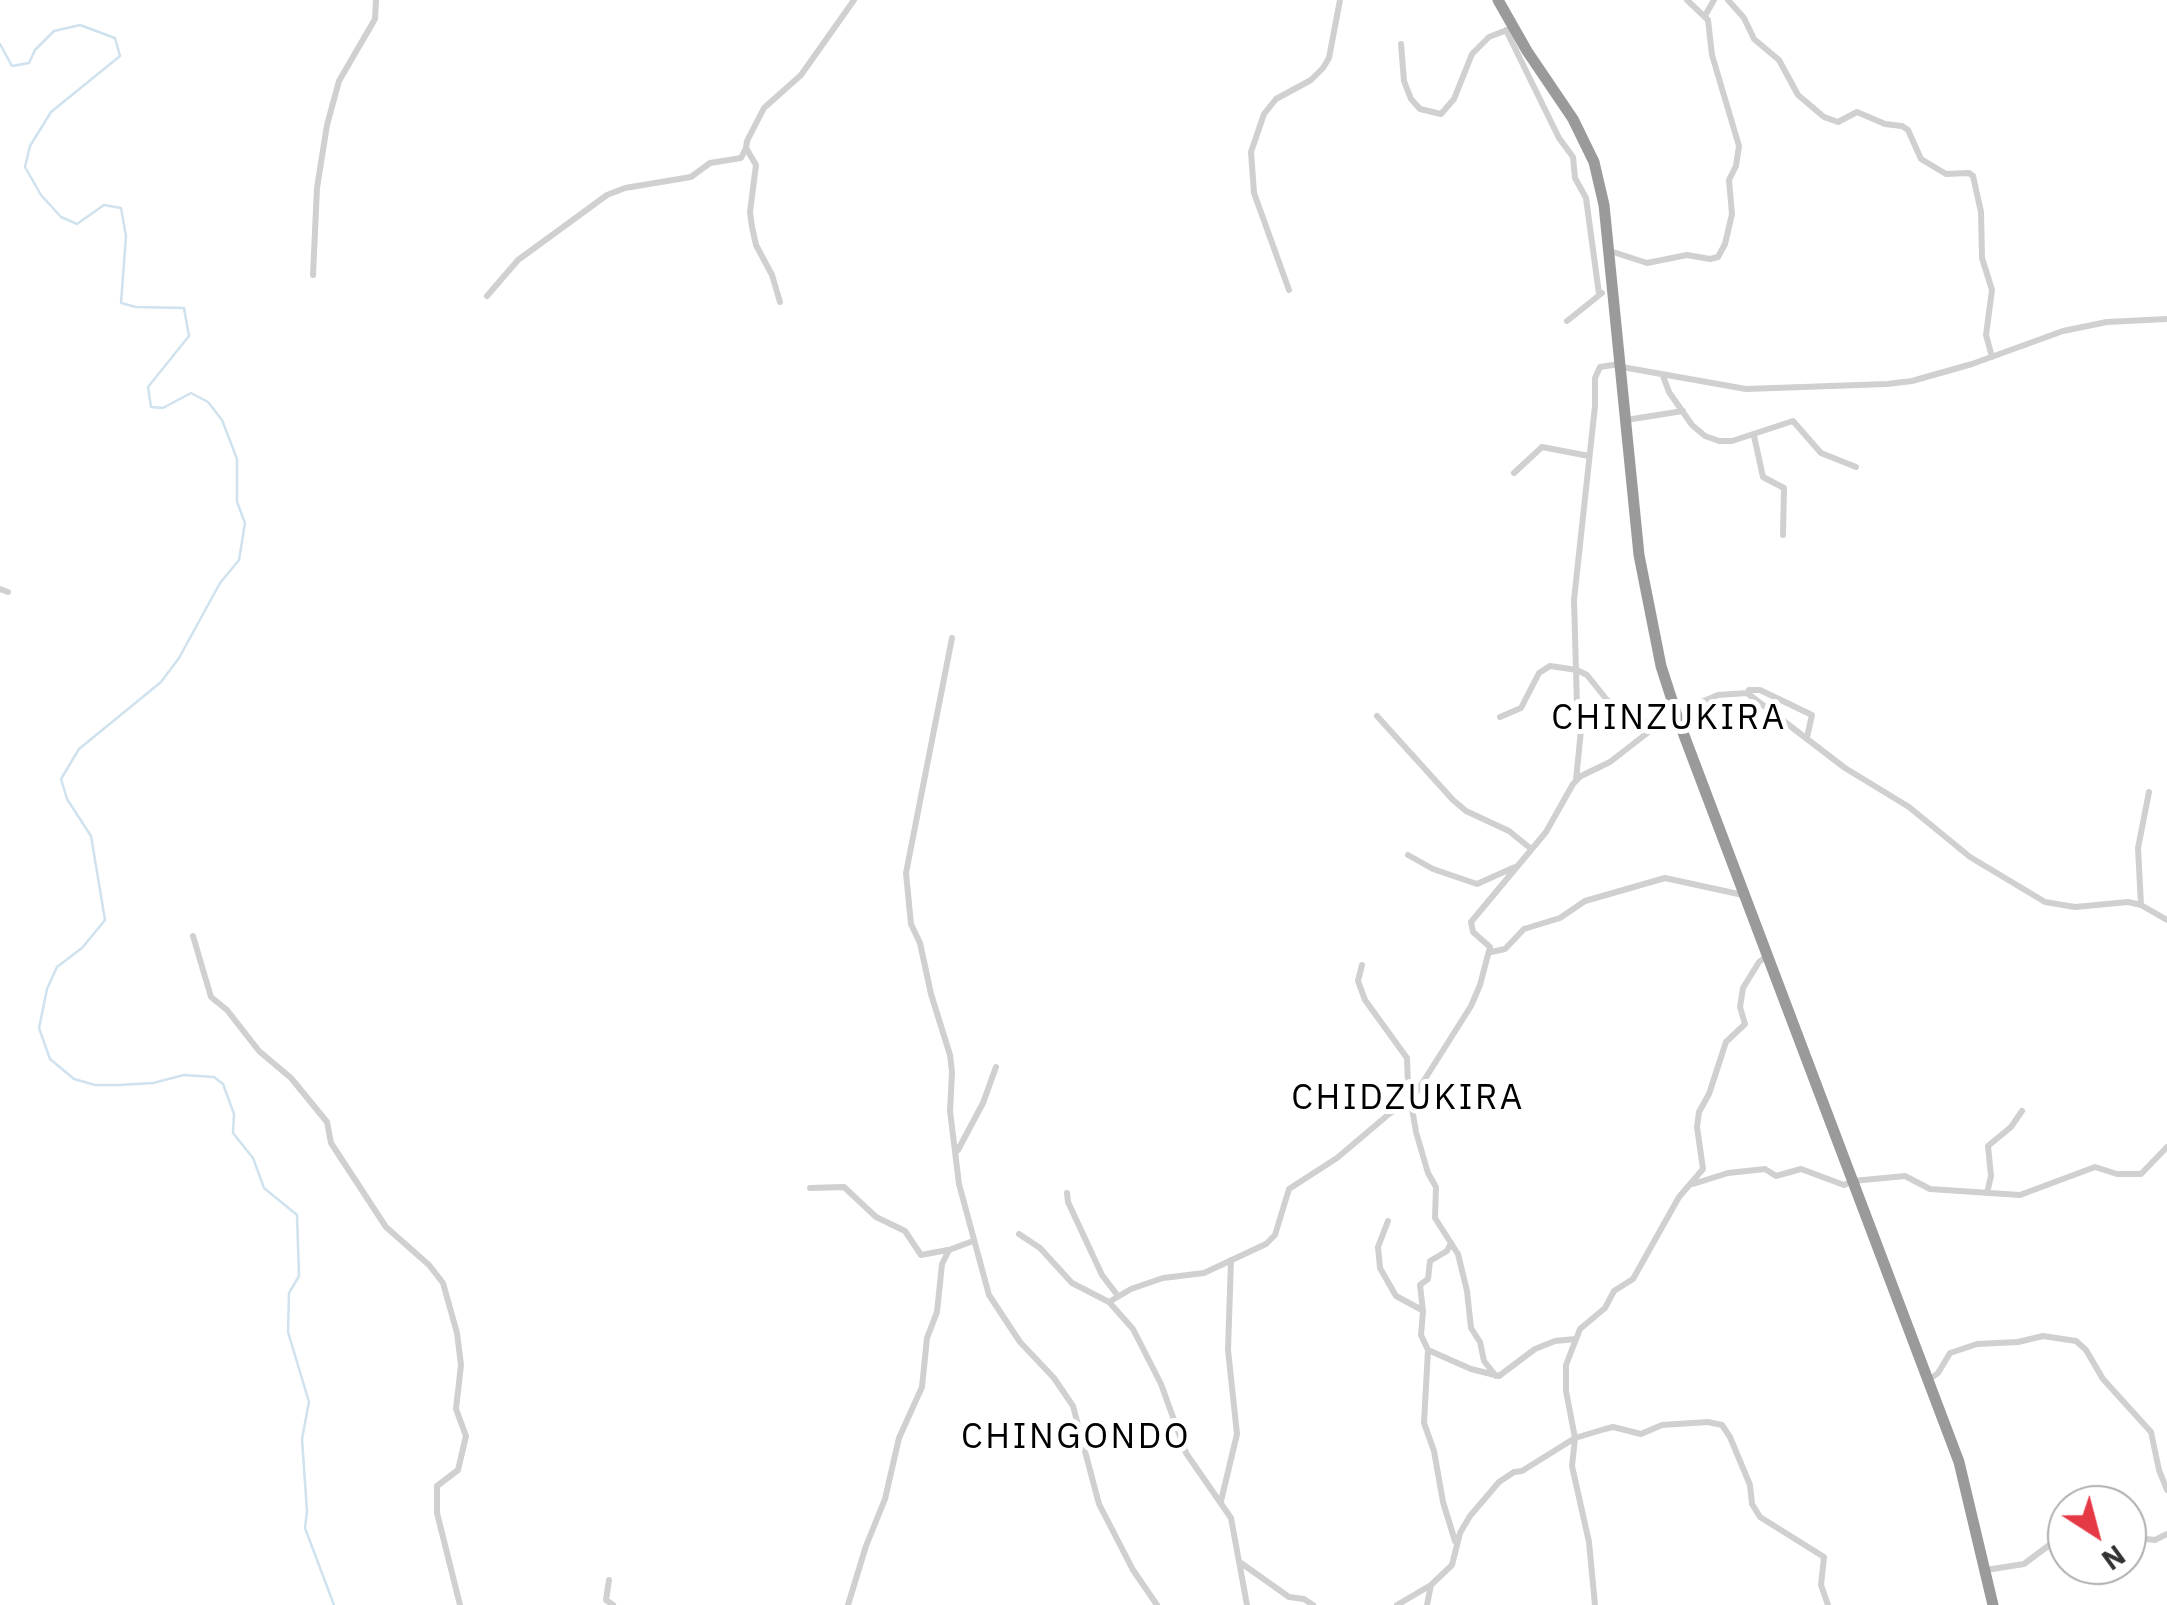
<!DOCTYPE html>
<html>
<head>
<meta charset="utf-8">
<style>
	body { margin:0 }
	#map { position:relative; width:2167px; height:1605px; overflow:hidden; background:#fff; font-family:"IBM Plex Sans",sans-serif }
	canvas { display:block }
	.north { position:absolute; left:2047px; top:1485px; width:100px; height:100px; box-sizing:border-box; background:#fff; border:2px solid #adadad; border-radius:50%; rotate:144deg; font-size:28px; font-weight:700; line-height:40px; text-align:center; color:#333 }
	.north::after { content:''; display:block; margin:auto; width:35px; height:45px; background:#e63946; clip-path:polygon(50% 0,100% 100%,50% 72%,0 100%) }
</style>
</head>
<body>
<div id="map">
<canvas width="2167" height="1605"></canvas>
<div class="north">N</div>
</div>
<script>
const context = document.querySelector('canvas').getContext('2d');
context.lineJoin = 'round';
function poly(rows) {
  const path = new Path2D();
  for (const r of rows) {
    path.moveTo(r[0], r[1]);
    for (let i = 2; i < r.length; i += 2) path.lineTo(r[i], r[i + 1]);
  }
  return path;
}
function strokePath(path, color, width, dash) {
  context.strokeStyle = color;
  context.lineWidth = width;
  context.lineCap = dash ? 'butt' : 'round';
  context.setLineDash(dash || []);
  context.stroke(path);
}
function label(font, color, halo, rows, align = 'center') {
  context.font = font + ' "IBM Plex Sans",sans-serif';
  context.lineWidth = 10;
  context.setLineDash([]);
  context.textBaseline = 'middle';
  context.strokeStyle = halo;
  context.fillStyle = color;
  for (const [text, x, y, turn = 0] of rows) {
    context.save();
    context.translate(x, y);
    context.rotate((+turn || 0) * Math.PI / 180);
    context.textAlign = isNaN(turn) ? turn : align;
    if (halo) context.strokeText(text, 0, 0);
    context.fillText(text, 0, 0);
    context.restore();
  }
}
strokePath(poly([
	[0,44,12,66,29,63,35,50,54,31,80,25,115,38,120,56,51,112,30,146,25,167,41,195,61,217,77,224,104,205,121,208,126,236,121,303,136,307,184,308,189,336,148,387,151,407,163,408,191,393,208,402,222,420,237,459,237,502,245,523,239,560,220,583,179,658,161,682,79,749,61,779,67,799,91,836,105,920,82,948,57,967,47,989,39,1028,50,1059,74,1079,95,1085,119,1085,153,1083,184,1075,214,1077,223,1084,234,1114,233,1133,253,1158,264,1188,297,1215,299,1276,289,1293,288,1332,309,1402,302,1439,307,1511,305,1528,334,1605]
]), '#cfe2ee', 2.5);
strokePath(poly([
	[1728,0,1744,18,1754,39,1779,60,1798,95,1824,117,1838,122,1857,112,1885,124,1902,126,1908,130,1921,159,1946,174,1969,173,1973,176,1981,212,1982,258,1992,290,1986,335,1992,357],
	[1706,14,1714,0],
	[1506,30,1559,138,1573,157,1575,178,1586,198,1599,294],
	[1401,44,1404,81,1411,99,1420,109,1441,114,1454,99,1472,54,1489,37,1507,30],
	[1610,251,1647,263,1687,255,1710,259,1718,257,1725,244,1732,214,1729,180,1736,166,1739,146,1712,55,1708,20,1687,0],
	[313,275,317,188,327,125,339,81,375,19,376,0],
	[1289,290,1254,193,1251,152,1264,114,1276,99,1311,80,1323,68,1329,58,1340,0],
	[487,296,518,260,607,195,625,188,691,177,710,163,741,158,746,148],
	[780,302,772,275,756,245,752,227,750,212,756,165,746,148,747,141,764,108,801,75,854,0],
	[1567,321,1602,293],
	[1622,367,1746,389,1887,384,1912,381,1972,364,2063,331,2107,322,2167,319],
	[1663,376,1669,392,1692,425,1705,436,1719,441,1732,441,1793,421,1821,453,1856,467],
	[1626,420,1683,411],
	[1754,436,1763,477,1784,488,1783,535],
	[1514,473,1542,447,1589,456],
	[0,589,8,592],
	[952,638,906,873,911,924,920,943,931,994,950,1055,952,1072,950,1111,959,1184,989,1295,1020,1342,1054,1378,1073,1406,1099,1504,1133,1570,1157,1605],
	[1747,693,1749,690,1760,690,1812,715,1807,737],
	[1377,716,1453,800,1466,811,1509,831,1530,848],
	[1500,717,1521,708,1539,673,1550,666,1577,670,1587,675,1607,700,1655,727],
	[1576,780,1581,730,1577,706,1574,600,1595,406,1595,378,1600,367,1619,364],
	[1408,855,1433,869,1477,884,1515,867],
	[2141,905,2138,848,2149,792],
	[193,936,211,997,227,1010,259,1051,291,1078,327,1122,331,1143,386,1227,429,1265,443,1283,457,1333,461,1365,456,1409,466,1436,458,1470,437,1486,437,1513,460,1605],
	[1491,952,1505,949,1524,929,1560,918,1585,901,1665,878,1743,895],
	[1362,965,1358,981,1365,1000,1407,1058,1408,1085,1416,1132,1428,1173,1436,1187,1435,1218,1458,1254,1467,1291,1471,1328,1480,1342,1484,1361,1496,1376],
	[958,1150,983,1103,996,1067],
	[1693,1184,1728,1173,1765,1169,1776,1176,1801,1169,1844,1185,1853,1181,1905,1176,1930,1189,2020,1195,2095,1167,2117,1174,2141,1174,2167,1147],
	[810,1188,844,1187,876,1217,905,1231,921,1255,948,1250],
	[1067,1193,1068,1202,1102,1275,1118,1296],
	[1987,1193,1991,1176,1988,1146,2011,1127,2022,1111],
	[1388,1221,1378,1247,1380,1268,1396,1296,1422,1310],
	[1019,1234,1040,1248,1072,1283,1109,1302,1133,1329,1161,1384,1186,1453,1231,1518,1247,1605],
	[1451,1243,1447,1251,1430,1261,1428,1279,1420,1285,1423,1311,1421,1335,1428,1350,1471,1369,1499,1376,1535,1349,1555,1341,1575,1339],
	[1109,1302,1131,1289,1163,1278,1204,1273,1266,1244,1275,1235,1289,1189,1337,1158,1389,1114,1411,1101,1471,1006,1480,985,1490,947,1473,932,1471,922,1546,832,1573,784,1581,776,1610,762,1655,727,1679,722,1699,703,1718,695,1747,693,1845,768,1909,807,1970,857,2045,902,2075,907,2128,902,2141,905,2167,920],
	[1428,1350,1424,1423,1434,1451,1443,1502,1455,1541],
	[1929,1380,1938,1373,1950,1353,1977,1344,2018,1342,2043,1336,2076,1341,2086,1350,2103,1379,2151,1432,2159,1470,2167,1490],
	[1221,1501,1237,1434,1228,1350,1231,1260],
	[2127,1537,2155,1540,2167,1534],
	[1241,1563,1289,1597,1304,1599,1313,1605],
	[1986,1570,2024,1564,2052,1543,2067,1542],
	[609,1580,606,1600,613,1605],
	[848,1605,866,1546,885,1499,899,1438,922,1387,927,1338,937,1312,942,1264,949,1250,973,1241],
	[1397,1605,1431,1585,1452,1565,1460,1533,1470,1516,1499,1482,1514,1472,1522,1471,1575,1438,1605,1429,1613,1427,1641,1434,1662,1425,1708,1422,1722,1425,1730,1437,1750,1485,1752,1504,1760,1517,1824,1557,1821,1585,1828,1605],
	[1427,1605,1431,1585],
	[1595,1605,1589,1542,1572,1466,1575,1438,1566,1391,1566,1365,1580,1329,1605,1308,1614,1291,1633,1279,1679,1197,1703,1169,1697,1127,1699,1112,1709,1094,1726,1042,1745,1024,1740,1007,1743,988,1759,962,1768,955]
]), '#d0d0d0', 6);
strokePath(poly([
	[1498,0,1527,51,1573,119,1594,162,1604,205,1639,555,1661,666,1679,722,1959,1462,1993,1605]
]), '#9a9a9a', 11);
context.letterSpacing = '2.5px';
label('35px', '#000', '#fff', [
	["CHINZUKIRA",1669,719],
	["CHIDZUKIRA",1408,1099],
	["CHINGONDO",1076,1438]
]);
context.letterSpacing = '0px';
</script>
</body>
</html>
